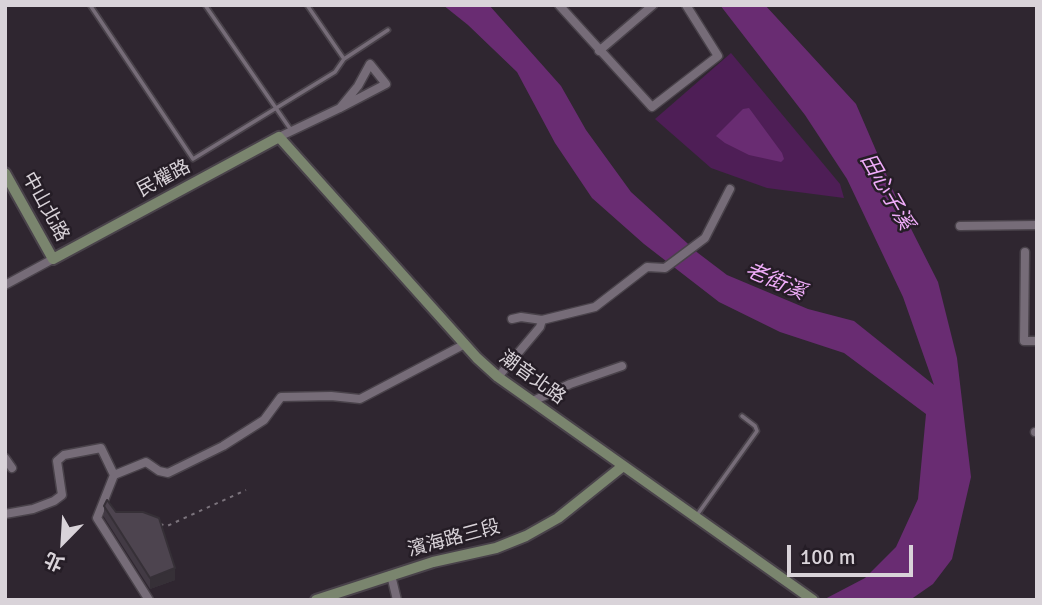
<!DOCTYPE html>
<html>
<head>
<meta charset="utf-8">
<style>
	body { margin:0 }
	#map { position:relative; width:1042px; height:605px; overflow:hidden; background:#2f2630; font-family:Signika,"Noto Sans TC",sans-serif }
	canvas { display:block }
	.frame { position:absolute; inset:0; border:7px solid #d9d3d9; pointer-events:none }
	.north { position:absolute; left:28px; top:507px; width:70px; height:70px; -webkit-text-stroke:5px #251d26; paint-order:stroke; rotate:204deg; font-size:19px; font-weight:700; line-height:28px; text-align:center; color:#d9d3d9 }
	.north::after { content:''; display:block; margin:auto; width:24px; height:32px; background:#d9d3d9; clip-path:polygon(50% 0,100% 100%,50% 72%,0 100%) }
	.scale { position:absolute; left:787px; top:545px; width:126px; height:32px; box-sizing:border-box; border:4px solid #d9d3d9; border-top:0; padding-left:9px; font-size:21px; line-height:24px; white-space:nowrap; color:#d9d3d9; -webkit-text-stroke:5px #251d26; paint-order:stroke }
</style>
</head>
<body>
<div id="map">
<canvas width="1042" height="605"></canvas>
<div class="frame"></div>
<div class="north">北</div>
<div class="scale">100 m</div>
</div>
<script>
const context = document.querySelector('canvas').getContext('2d');
context.lineJoin = 'round';
function paint(path, color) {
  context.fillStyle = color;
  context.fill(path, 'evenodd');
}
function poly(rows) {
  const path = new Path2D();
  for (const r of rows) {
    path.moveTo(r[0], r[1]);
    for (let i = 2; i < r.length; i += 2) path.lineTo(r[i], r[i + 1]);
  }
  return path;
}
function strokePath(path, color, width, dash) {
  context.strokeStyle = color;
  context.lineWidth = width;
  context.lineCap = dash ? 'butt' : 'round';
  context.setLineDash(dash || []);
  context.stroke(path);
}
function label(font, color, halo, rows, align = 'center') {
  context.font = font + ' Signika,"Noto Sans TC",sans-serif';
  context.lineWidth = 5;
  context.setLineDash([]);
  context.textBaseline = 'middle';
  context.strokeStyle = halo;
  context.fillStyle = color;
  for (const [text, x, y, turn = 0] of rows) {
    context.save();
    context.translate(x, y);
    context.rotate((+turn || 0) * Math.PI / 180);
    context.textAlign = isNaN(turn) ? turn : align;
    if (halo) context.strokeText(text, 0, 0);
    context.fillText(text, 0, 0);
    context.restore();
  }
}
paint(poly([
	[731,53,840,184,844,198,767,188,711,168,655,119]
]), '#4e1e56');
paint(poly([
	[443,5,489,5,561,86,586,130,631,192,698,253,727,275,808,309,854,321,934,385,903,297,847,179,805,115,720,5,765,5,856,104,902,211,938,282,957,358,971,477,952,559,933,584,910,600,823,600,865,578,896,547,918,499,926,414,844,353,780,332,719,302,644,244,592,198,555,143,517,72,468,25],
	[749,108,782,153,784,159,781,162,749,155,725,143,716,136,743,109]
]), '#692c72');
const lane = poly([
	[90,5,193,159,335,72,344,59,388,30],
	[205,5,291,130],
	[307,5,344,59],
	[697,515,757,431,755,426,742,416]
]);
const street = poly([
	[559,5,652,107,718,56,686,5],
	[599,51,653,5],
	[279,137,340,108,386,84,370,64,358,86,340,108],
	[960,226,1037,225],
	[1025,252,1024,341,1037,341],
	[5,285,53,259],
	[512,319,521,317,542,320,595,307,647,267,665,268,705,238,730,189],
	[498,377,540,327,542,320],
	[533,401,570,384,622,366],
	[1035,432,1037,432],
	[5,458,12,468],
	[114,475,146,462,159,471,168,473,223,446,264,420,281,397,331,396,360,399,465,344],
	[114,475,97,518,149,600],
	[5,514,33,509,54,501,62,495,57,461,64,455,101,448,114,475],
	[391,575,397,600]
]);
const secondary = poly([
	[5,173,53,259,279,137,477,358,498,377,813,600],
	[316,600,433,562,496,548,526,536,558,518,623,466]
]);
strokePath(lane, '#49424a', 7);
strokePath(street, '#49424a', 11);
strokePath(secondary, '#49424a', 14);
strokePath(poly([
	[160,524,167,526,246,490]
]), '#7b737c', 2, [3.5, 5]);
strokePath(lane, '#766c78', 3.5);
strokePath(street, '#766c78', 8);
strokePath(secondary, '#7a856e', 10);
paint(poly([
	[104,506,116,512,175,580,150,589,104,517]
]), '#423a44');
paint(poly([
	[175,568,175,580,150,589,150,578]
]), '#363037');
const building = poly([
	[107,500,116,512,143,512,159,518,175,568,150,578,104,506,107,500]
]);
paint(building, '#4d444f');
strokePath(building, '#363037', 2);
label('19px', '#d9d3d9', '#251d26', [
	["民權路",164,179,-28],
	["中山北路",45,207,61],
	["潮音北路",532,378,36],
	["濱海路三段",454,539,-15]
]);
label('italic 21px', '#efacf9', '#251d26', [
	["田心子溪",886,192,60],
	["老街溪",775,282,23]
]);
</script>
</body>
</html>
